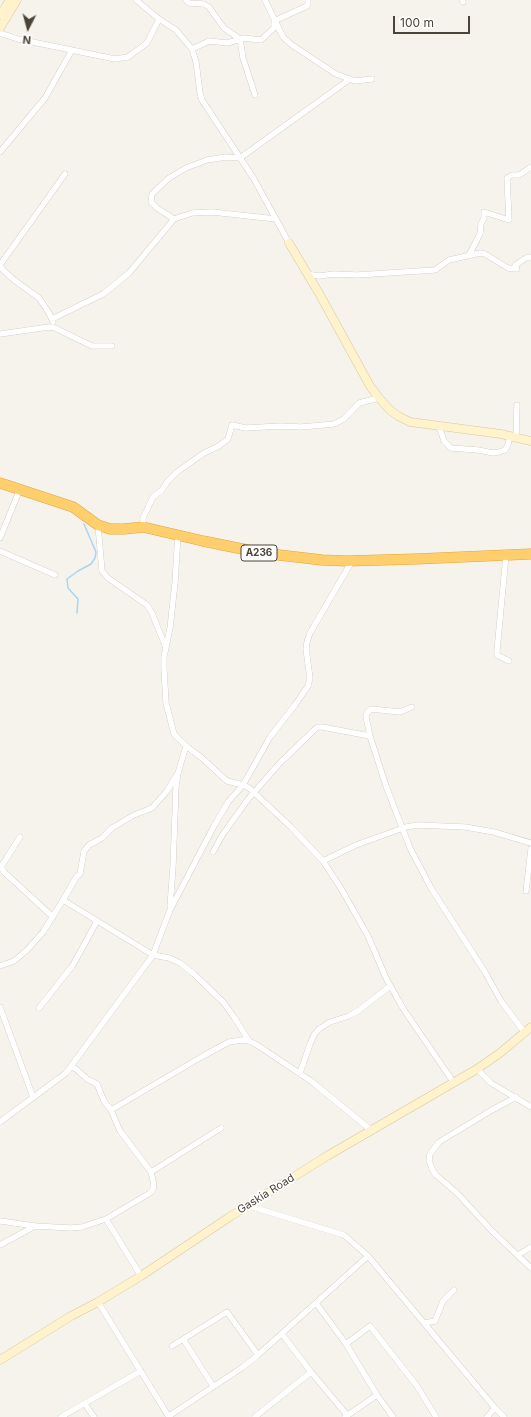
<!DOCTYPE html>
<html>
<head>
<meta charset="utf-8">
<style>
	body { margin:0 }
	#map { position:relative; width:531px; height:1417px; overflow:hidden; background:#f6f3ec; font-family:Inter,sans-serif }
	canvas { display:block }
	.north { position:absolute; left:8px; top:8px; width:40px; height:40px; -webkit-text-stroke:3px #fff; paint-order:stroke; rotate:186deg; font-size:11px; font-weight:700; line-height:16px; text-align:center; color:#4b4439 }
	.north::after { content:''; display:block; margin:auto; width:14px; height:18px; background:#4b4439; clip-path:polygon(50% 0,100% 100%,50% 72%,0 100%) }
	.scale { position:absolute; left:393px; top:16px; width:77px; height:18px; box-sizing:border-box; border:2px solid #4b4439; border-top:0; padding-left:5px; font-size:12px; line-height:14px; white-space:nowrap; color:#4b4439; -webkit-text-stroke:3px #fff; paint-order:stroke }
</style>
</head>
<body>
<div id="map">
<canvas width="531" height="1417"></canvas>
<div class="north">N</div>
<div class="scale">100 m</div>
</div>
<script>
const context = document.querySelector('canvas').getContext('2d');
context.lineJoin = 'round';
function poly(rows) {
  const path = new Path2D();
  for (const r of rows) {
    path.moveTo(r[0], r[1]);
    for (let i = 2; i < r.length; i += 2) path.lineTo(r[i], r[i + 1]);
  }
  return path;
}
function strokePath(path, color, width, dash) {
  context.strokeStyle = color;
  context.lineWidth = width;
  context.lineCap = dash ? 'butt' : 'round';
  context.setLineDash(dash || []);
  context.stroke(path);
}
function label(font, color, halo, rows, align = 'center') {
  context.font = font + ' Inter,sans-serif';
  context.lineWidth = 3.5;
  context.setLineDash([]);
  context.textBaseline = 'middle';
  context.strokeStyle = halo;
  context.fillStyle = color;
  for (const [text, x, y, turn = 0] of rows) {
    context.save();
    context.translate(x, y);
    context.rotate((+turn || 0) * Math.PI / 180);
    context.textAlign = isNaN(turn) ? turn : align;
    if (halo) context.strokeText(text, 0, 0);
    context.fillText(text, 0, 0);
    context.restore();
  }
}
strokePath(poly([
	[77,613,78,599,68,588,67,579,78,571,91,564,95,558,96,552,84,524]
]), '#a9d4f2', 1.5);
const street = poly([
	[136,0,159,19],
	[186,0,189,3,204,4,209,7,224,28,240,39,243,58,255,95],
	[265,0,283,37,292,45,336,74,355,81,372,79],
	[462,0,463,2],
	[0,33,18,39,115,59,128,57,147,43,159,19,176,30,192,49,196,62,200,93,202,100,254,179,289,243],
	[192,49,209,41,227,43,244,38,261,40,274,28,274,21,307,6,308,4,308,0],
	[0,152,45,98,72,50],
	[174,219,192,213,212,212,276,219],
	[469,255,480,234,481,224,484,218,484,212,509,220,507,178,512,175,519,175,531,167],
	[0,265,65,174],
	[0,266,3,270,14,280,39,298,49,313,53,322],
	[307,274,319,276,334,274,357,275,435,270,449,260,480,253,485,254,508,268,517,269,515,266,517,264,526,258,531,257],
	[52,319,103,294,129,273,174,219,157,208,151,202,152,194,169,178,186,168,207,160,226,157,240,158,350,79],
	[0,334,49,327,55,328,92,346,112,346],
	[439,426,444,441,451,448,478,450,493,453,499,452,505,450,508,445,510,435],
	[516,437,517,405],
	[98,525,102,571,108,578,147,605,152,613,166,648],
	[143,527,143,518,153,497,162,490,167,482,177,472,204,453,217,447,228,439,232,425,246,428,280,426,301,427,334,424,344,419,359,403,379,398],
	[178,534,175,583,170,628,164,657,164,669,166,703,174,734,186,746,202,758,227,781,243,785,249,788,291,827,323,861,342,890,368,936,386,978,404,1010,454,1083],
	[0,538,20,489],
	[0,551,55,575],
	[506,555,497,651,497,655,509,661],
	[412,707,400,712,371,709,367,713,366,717,370,736,386,786,410,848,431,888,485,972,501,1001,525,1033],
	[20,837,1,867,4,872,53,917],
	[213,852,223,834,249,798,279,764,315,729,318,727,322,727,370,736],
	[323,861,356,845,406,827,418,825,465,827,494,832,531,843],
	[526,891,531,849],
	[63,900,77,876,80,874,84,851,89,845,102,838,112,828,134,815,152,808,167,791,178,773],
	[170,907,173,867,176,787,178,773,186,746],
	[0,966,14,961,27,950,43,932,63,900,153,955,169,958,180,963,194,974,224,1003,234,1017,249,1041],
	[0,1007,33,1097],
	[39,1008,73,965,97,921],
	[477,1069,491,1083,531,1107],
	[300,1073,310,1044,314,1035,319,1029,330,1022,349,1016,358,1011,390,986],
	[516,1097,492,1110,439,1142,430,1154,429,1161,433,1171,436,1175,457,1193,492,1231,531,1268],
	[111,1110,203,1056,229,1042,242,1040,249,1041,257,1045,311,1081,371,1130],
	[0,1122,66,1073,153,955,170,910,214,826,228,802,243,785,270,737,295,705,308,686,310,678,306,649,307,642,310,633,352,561],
	[151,1172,221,1128],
	[249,1206,344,1235,368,1256,495,1408,504,1417],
	[106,1219,141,1276],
	[0,1221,35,1226,71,1228,82,1227,106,1219,150,1193,153,1189,154,1185,151,1172,120,1131,111,1110,104,1101,97,1084,87,1079,76,1069,71,1067],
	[0,1245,35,1226],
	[518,1255,531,1247],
	[98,1302,169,1417],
	[316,1303,346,1344,377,1395,393,1417],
	[424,1323,435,1321,443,1301,454,1290],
	[282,1334,311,1372,347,1415],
	[183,1339,213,1386],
	[346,1344,370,1326,417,1386,436,1417],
	[172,1346,227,1312,258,1355],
	[85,1404,94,1417],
	[169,1416,243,1367,258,1355,368,1256],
	[61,1417,141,1371],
	[255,1417,311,1372],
	[345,1417,377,1395],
	[487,1417,495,1408]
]);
const secondary = poly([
	[0,15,10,0],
	[0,28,17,0],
	[289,243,320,295,370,386,379,398,390,410,398,416,410,422,501,434,531,441],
	[0,1360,71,1316,98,1302,141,1276,231,1216,327,1156,477,1069,500,1053,531,1027]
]);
const highway = poly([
	[0,483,73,507,98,525,110,529,124,529,143,527,203,541,262,553,322,560,347,561,416,559,531,554]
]);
strokePath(street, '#c2bbae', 6);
strokePath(secondary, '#d6c79b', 9);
strokePath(highway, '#e0a43c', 11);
strokePath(street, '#fff', 5.5);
strokePath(secondary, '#fff3cd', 8);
strokePath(highway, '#ffcf6e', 10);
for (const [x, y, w] of [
	[259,553,36]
]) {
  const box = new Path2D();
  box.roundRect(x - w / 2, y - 8, w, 16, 3);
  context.fillStyle = '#fff';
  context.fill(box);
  strokePath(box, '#4b4439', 1);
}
label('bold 10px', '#4b4439', null, [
	["A236",259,553]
]);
label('11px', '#4b4439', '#fff', [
	["Gaskia Road",266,1194,-32]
]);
</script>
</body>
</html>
